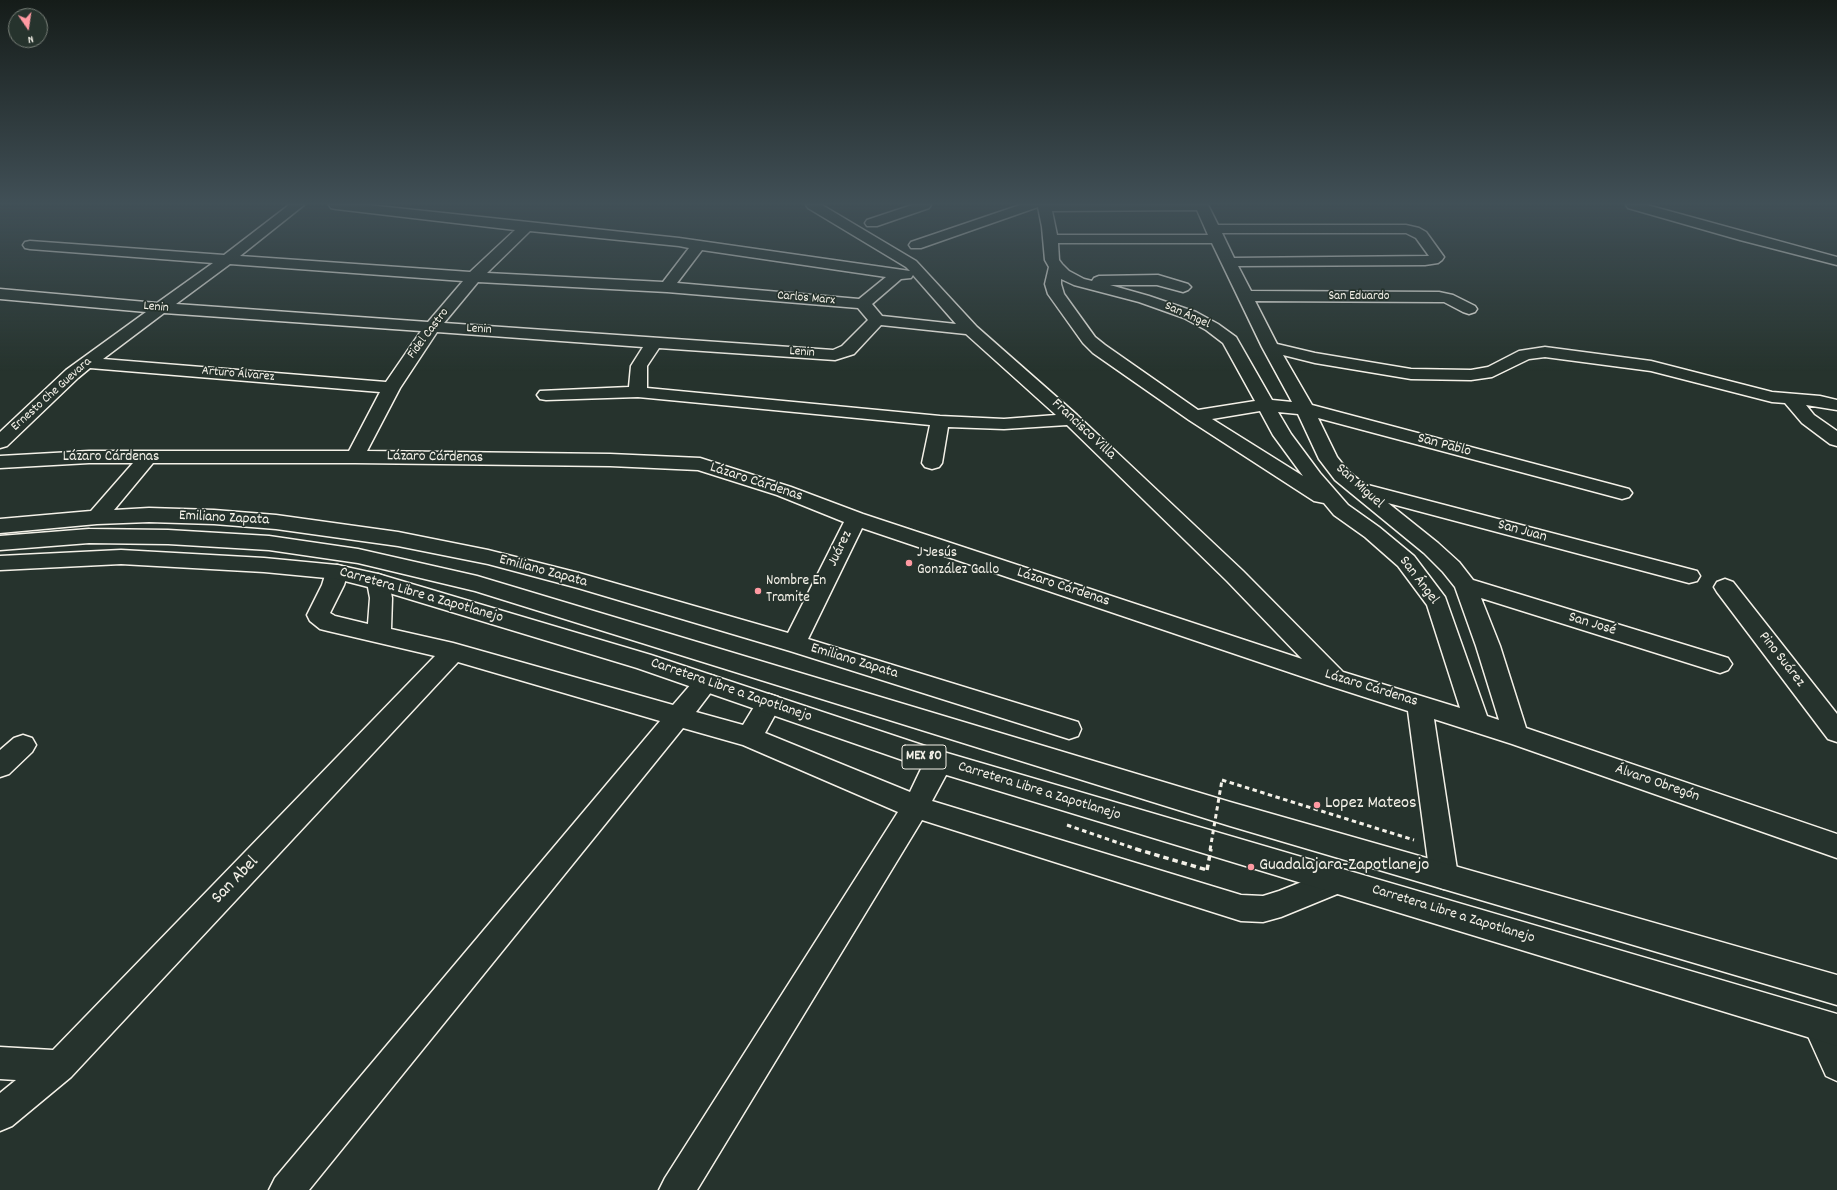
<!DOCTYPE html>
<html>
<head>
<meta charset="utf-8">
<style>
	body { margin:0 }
	#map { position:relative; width:1837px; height:1190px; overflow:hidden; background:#26332d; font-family:Dekko,sans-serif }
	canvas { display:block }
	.north { position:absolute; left:8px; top:8px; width:40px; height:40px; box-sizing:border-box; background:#26332d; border:1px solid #787f78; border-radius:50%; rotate:167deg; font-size:11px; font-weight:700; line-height:16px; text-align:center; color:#f4f1e8 }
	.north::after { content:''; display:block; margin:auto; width:14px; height:18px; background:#ff9aa2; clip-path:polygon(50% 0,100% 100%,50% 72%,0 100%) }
</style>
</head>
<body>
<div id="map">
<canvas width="1837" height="1190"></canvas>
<div class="north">N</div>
</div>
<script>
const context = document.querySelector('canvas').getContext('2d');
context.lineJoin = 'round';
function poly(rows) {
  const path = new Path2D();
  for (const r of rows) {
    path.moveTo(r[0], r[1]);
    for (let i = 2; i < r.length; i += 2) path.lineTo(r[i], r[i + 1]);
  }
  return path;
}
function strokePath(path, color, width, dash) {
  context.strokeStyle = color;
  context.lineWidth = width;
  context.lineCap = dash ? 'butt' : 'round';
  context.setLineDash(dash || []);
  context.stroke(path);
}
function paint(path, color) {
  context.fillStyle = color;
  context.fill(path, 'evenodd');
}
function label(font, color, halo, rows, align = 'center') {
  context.font = font + ' Dekko,sans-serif';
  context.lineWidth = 3.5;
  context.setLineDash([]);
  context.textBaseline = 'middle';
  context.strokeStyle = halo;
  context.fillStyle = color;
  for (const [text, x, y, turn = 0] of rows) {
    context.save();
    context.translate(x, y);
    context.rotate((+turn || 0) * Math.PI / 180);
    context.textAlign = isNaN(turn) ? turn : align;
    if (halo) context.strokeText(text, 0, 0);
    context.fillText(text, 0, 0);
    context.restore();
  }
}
const minor = poly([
	[289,205,304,205,240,256,470,272,515,230,336,209,331,208,329,205,368,205,679,238,910,271,906,267,808,208,806,205,822,205,916,261,977,327,1077,415,1243,571,1343,672,1460,708,1427,605,1398,566,1365,537,1334,515,1324,503,1314,501,1189,420,1093,353,1083,343,1048,294,1045,284,1049,267,1045,260,1042,227,1038,207,921,248,911,248,909,245,911,242,1020,205,1208,205,1218,225,1406,225,1419,228,1426,232,1444,257,1442,260,1438,263,1425,265,1238,266,1251,291,1439,292,1453,295,1475,306,1477,309,1475,312,1469,314,1463,312,1444,302,1439,302,1255,301,1277,344,1315,353,1411,369,1471,370,1488,367,1519,351,1545,347,1651,361,1772,392,1820,396,1837,400,1837,410,1806,405,1814,415,1837,431,1837,446,1830,444,1802,423,1785,403,1772,402,1651,371,1545,357,1529,359,1492,377,1471,380,1411,379,1315,363,1283,355,1312,405,1629,489,1632,493,1629,497,1622,499,1318,418,1337,457,1349,472,1364,484,1697,571,1700,576,1697,581,1689,583,1388,503,1438,543,1459,562,1473,580,1728,658,1732,664,1728,670,1720,673,1481,598,1500,646,1526,728,1837,834,1837,858,1512,744,1434,719,1458,876,1454,885,1444,889,1434,885,1430,876,1408,711,1327,685,862,528,808,639,1078,722,1081,729,1078,736,1069,739,790,651,578,588,488,564,398,546,276,529,214,524,149,522,97,524,0,533,0,519,91,511,133,463,89,463,0,468,0,456,89,451,349,451,380,392,90,368,78,378,7,446,0,448,0,432,66,370,146,312,0,299,0,289,157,303,213,263,30,249,25,248,23,245,25,242,30,241,224,255,289,205],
	[1197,210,1208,235,1057,235,1052,211,1197,210],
	[530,231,679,246,689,248,663,282,487,273,530,231],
	[1222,233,1406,233,1416,238,1429,256,1234,258,1222,233],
	[1058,243,1212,243,1262,347,1292,402,1272,400,1236,337,1218,324,1196,312,1149,296,1110,285,1157,285,1183,292,1188,290,1191,287,1188,284,1158,275,1099,276,1094,278,1092,281,1084,279,1069,271,1062,264,1059,260,1058,243],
	[702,250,886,277,859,299,677,283,702,250],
	[230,264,463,281,428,322,176,304,230,264],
	[913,275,956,324,882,316,872,304,901,279,911,278,913,275],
	[1061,279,1074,285,1139,302,1184,318,1206,330,1223,343,1255,401,1198,410,1105,345,1095,337,1064,294,1061,284,1061,279],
	[478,282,667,292,858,308,868,320,842,346,833,350,444,323,478,282],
	[164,313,421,331,386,382,103,359,164,313],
	[881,325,966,334,1056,415,1004,419,940,416,647,388,647,366,659,348,835,360,854,354,881,325],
	[437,332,643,347,631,366,629,387,540,391,537,395,540,399,546,400,638,397,930,425,922,463,925,467,932,469,939,467,942,463,948,427,1004,429,1067,425,1227,581,1302,659,863,514,791,487,700,458,610,454,367,451,400,388,437,332],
	[1260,411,1273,435,1303,476,1212,419,1260,411],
	[1278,412,1298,414,1319,459,1335,480,1424,553,1443,572,1455,587,1476,646,1499,720,1487,716,1445,597,1414,556,1379,527,1348,505,1320,473,1291,434,1278,412],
	[153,463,355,463,610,466,698,470,777,495,844,522,788,633,579,573,488,550,398,532,276,515,214,510,149,508,114,510,153,463],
	[912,205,931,205,929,208,877,226,867,226,865,223,867,220,912,205],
	[1626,205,1647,205,1837,257,1837,265,1740,240,1628,208,1626,205],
	[337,565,345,567,348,572,344,585,330,613,335,616,368,624,370,598,367,582,370,577,378,574,386,577,389,582,392,598,391,629,453,643,673,705,698,676,706,674,714,676,718,683,696,712,743,725,760,697,769,694,778,697,781,704,765,733,910,792,921,769,931,755,940,751,949,755,953,762,932,801,1241,895,1263,896,1279,891,1337,868,1347,872,1351,881,1347,890,1281,917,1263,922,1241,921,922,820,697,1190,659,1190,665,1178,898,812,743,745,683,728,309,1190,269,1190,275,1178,660,721,458,662,71,1077,12,1126,0,1131,0,1093,16,1080,0,1079,0,1047,53,1050,435,656,328,631,320,629,310,621,307,615,322,585,326,572,329,567,337,565],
	[1725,579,1733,582,1837,714,1837,742,1828,739,1717,592,1714,587,1717,582,1725,579],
	[23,735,32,738,36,745,32,752,9,774,0,777,0,750,14,738,23,735],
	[1819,1009,1830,1014,1837,1029,1837,1081,1826,1076,1803,1025,1808,1014,1819,1009]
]);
const major = poly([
	[89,529,168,530,269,536,358,549,477,576,1230,802,1837,975,1837,1005,1230,826,475,591,358,563,269,550,168,544,89,543,0,550,0,536,89,529],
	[121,550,264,558,337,565,378,574,651,655,940,751,1837,1014,1837,1046,940,773,637,668,376,589,337,579,264,572,121,564,0,570,0,556,121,550]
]);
strokePath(minor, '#f4f1e8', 3);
strokePath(major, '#f4f1e8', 3);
strokePath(poly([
	[1222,780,1414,840],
	[1067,825,1139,850]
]), '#f4f1e8', 3, [4.5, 3.5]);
strokePath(poly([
	[1136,849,1207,870]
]), '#f4f1e8', 3.5, [5.5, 4]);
paint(minor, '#26332d');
paint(major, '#26332d');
strokePath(poly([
	[1210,850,1222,780]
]), '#f4f1e8', 3, [4.5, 3.5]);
strokePath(poly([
	[1207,870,1211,849]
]), '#f4f1e8', 3.5, [5.5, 4]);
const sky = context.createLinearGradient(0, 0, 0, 371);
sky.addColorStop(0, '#151c19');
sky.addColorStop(0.55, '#415057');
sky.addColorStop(1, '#41505700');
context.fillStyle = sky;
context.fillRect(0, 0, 1837, 371);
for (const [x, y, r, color] of [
	[909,563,4,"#ff9aa2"],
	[758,591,4,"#ff9aa2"],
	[1317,805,4,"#ff9aa2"],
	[1251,867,4,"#ff9aa2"]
]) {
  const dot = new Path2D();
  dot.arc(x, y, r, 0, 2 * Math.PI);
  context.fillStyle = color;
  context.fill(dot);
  strokePath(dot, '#26332d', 1.5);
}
label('13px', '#f4f1e8', '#26332d', [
	["San Eduardo",1359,297],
	["Carlos Marx",806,299,5],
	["Lenin",156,308,5],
	["San Ángel",1187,316,24],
	["Lenin",479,330,3],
	["Fidel Castro",429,334,-53],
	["Lenin",802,353,4],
	["Arturo Álvarez",238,375,5],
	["Ernesto Che Guevara",52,395,-42]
]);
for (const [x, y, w] of [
	[924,757,44]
]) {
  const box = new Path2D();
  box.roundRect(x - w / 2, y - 12, w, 24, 3);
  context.fillStyle = '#26332d';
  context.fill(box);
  strokePath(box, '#f4f1e8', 1);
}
label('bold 14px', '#f4f1e8', null, [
	["MEX 80",924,757]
]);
label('15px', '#f4f1e8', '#26332d', [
	["Francisco Villa",1083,430,43],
	["San Pablo",1444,446,15],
	["Lázaro Cárdenas",111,458],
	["Lázaro Cárdenas",435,458,1],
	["Lázaro Cárdenas",756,483,18],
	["San Miguel",1359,487,42],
	["Emiliano Zapata",224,519,3],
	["San Juan",1522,532,15],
	["Juárez",841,549,-64],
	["Emiliano Zapata",543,572,15],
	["San Ángel",1418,581,53],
	["Lázaro Cárdenas",1063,588,18],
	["Carretera Libre a Zapotlanejo",421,596,16],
	["San José",1592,625,17],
	["Pino Suárez",1781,660,52],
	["Emiliano Zapata",854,662,17],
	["Lázaro Cárdenas",1371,689,17],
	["Carretera Libre a Zapotlanejo",731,691,19],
	["Álvaro Obregón",1657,784,19],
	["Carretera Libre a Zapotlanejo",1039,792,17],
	["Carretera Libre a Zapotlanejo",1453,915,17]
]);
label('15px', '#f4f1e8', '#26332d', [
	["J Jesús",917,554],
	["González Gallo",917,571],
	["Nombre En",766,582],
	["Tramite",766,599]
], 'left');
label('18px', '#f4f1e8', '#26332d', [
	["Lopez Mateos",1325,805],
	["Guadalajara-Zapotlanejo",1259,867]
], 'left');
label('18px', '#f4f1e8', '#26332d', [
	["San Abel",236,881,-46]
]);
</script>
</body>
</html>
